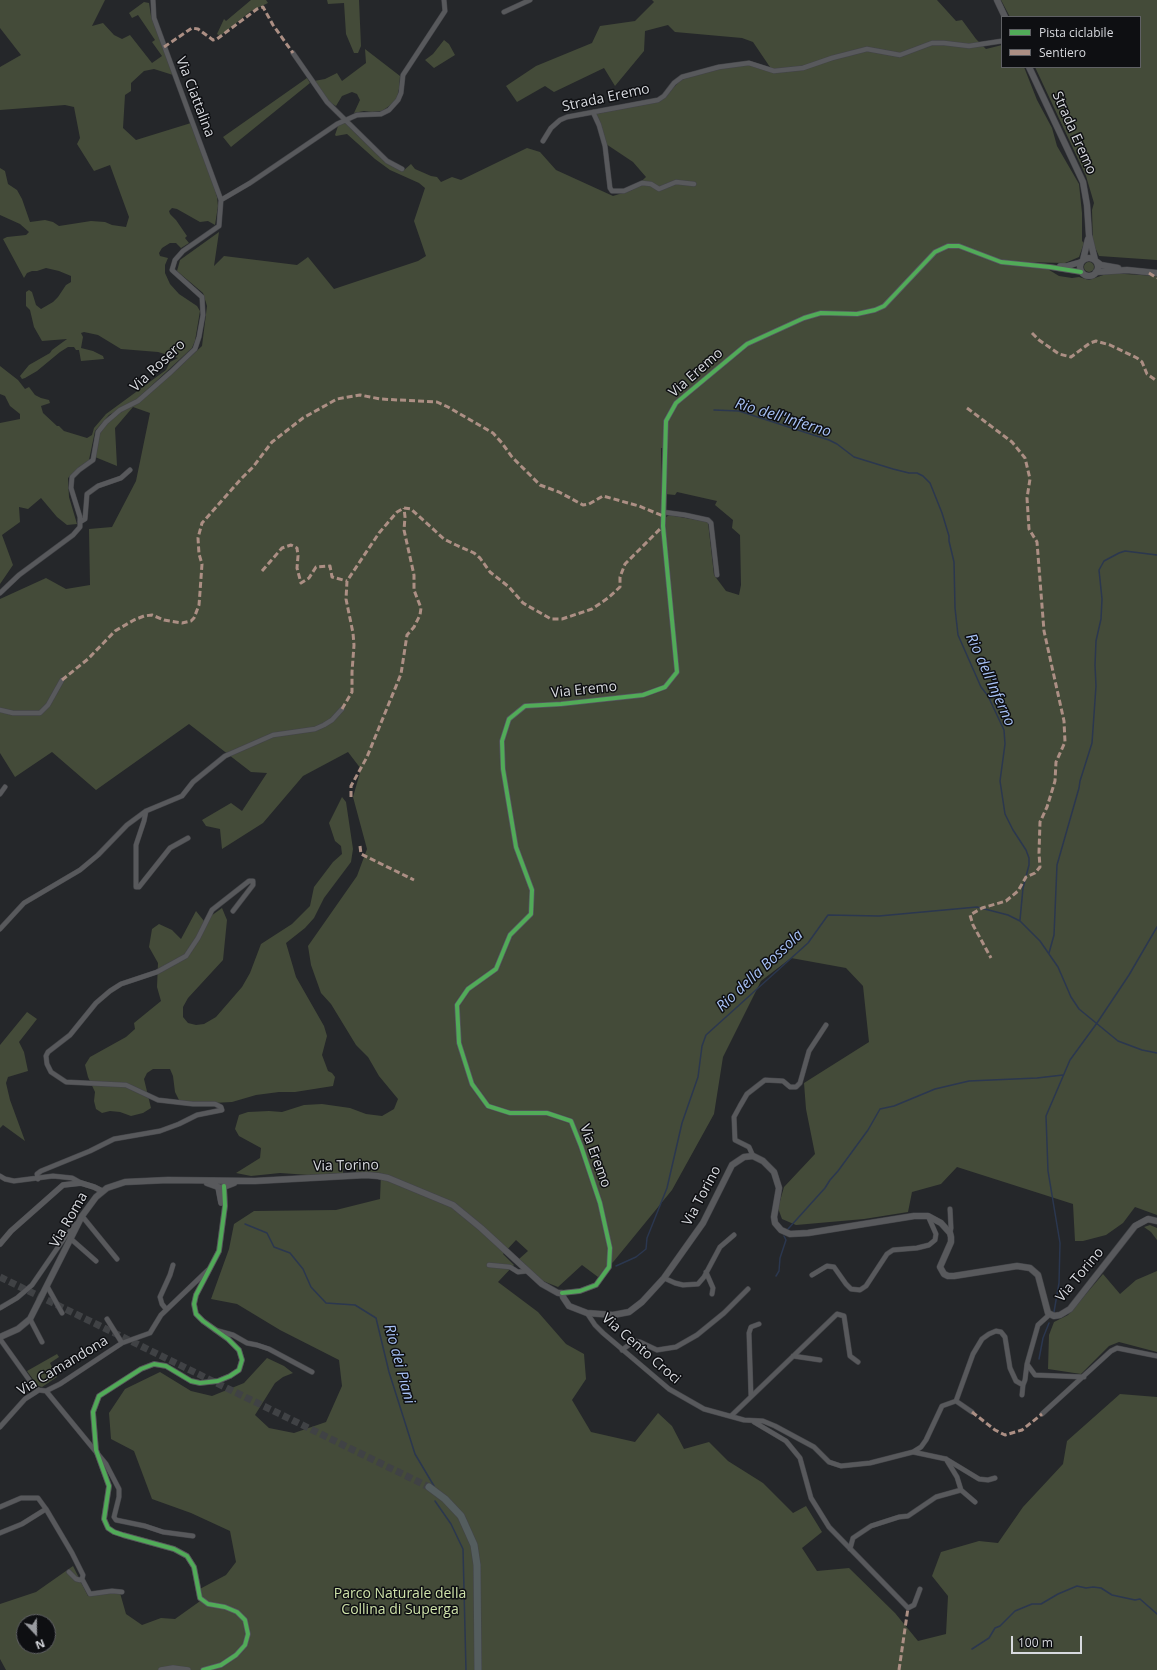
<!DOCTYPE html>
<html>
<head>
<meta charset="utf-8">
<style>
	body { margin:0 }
	#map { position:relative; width:1157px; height:1670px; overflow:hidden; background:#25272a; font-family:"Open Sans",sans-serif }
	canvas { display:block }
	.legend { position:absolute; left:1001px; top:16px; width:140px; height:52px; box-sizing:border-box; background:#0e0f12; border:1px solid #5f6064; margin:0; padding:5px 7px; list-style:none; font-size:12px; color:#d8dadf }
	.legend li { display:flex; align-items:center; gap:8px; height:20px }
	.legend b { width:20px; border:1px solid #5f6064 }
	.north { position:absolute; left:16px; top:1614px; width:40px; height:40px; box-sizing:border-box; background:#0e0f12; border:1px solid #5f6064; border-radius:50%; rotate:158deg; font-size:11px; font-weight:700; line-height:16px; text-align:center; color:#d8dadf }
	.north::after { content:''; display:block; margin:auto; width:14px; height:18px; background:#999ba0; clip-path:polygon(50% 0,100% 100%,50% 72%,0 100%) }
	.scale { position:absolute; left:1011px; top:1636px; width:71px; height:18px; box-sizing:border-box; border:2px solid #d8dadf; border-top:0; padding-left:5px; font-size:12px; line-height:14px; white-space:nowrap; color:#d8dadf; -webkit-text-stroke:3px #0e0f12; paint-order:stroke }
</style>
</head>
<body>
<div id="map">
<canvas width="1157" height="1670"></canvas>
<ul class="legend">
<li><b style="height:5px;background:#51ab58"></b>Pista ciclabile</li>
<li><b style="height:5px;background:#ac8f84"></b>Sentiero</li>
</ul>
<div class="north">N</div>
<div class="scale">100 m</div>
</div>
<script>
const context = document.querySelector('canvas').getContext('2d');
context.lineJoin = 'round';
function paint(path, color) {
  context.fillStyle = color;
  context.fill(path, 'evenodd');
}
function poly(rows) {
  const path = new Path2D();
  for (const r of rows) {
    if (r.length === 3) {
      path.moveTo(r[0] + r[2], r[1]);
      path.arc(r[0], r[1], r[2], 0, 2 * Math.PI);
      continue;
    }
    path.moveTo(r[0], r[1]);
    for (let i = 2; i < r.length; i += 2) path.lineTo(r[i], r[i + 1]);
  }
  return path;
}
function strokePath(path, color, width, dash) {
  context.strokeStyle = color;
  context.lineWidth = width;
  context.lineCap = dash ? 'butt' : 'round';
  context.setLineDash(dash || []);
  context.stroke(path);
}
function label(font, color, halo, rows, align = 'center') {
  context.font = font + ' "Open Sans",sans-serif';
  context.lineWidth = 3;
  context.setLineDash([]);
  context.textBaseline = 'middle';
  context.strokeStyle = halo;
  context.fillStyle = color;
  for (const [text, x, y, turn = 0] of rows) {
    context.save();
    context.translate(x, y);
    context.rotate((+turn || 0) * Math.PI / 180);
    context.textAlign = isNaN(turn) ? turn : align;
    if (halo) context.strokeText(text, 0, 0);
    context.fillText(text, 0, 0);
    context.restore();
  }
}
paint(poly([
	[0,0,105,0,92,26,103,23,114,35,122,39,130,35,152,63,162,56,152,42,155,40,138,15,132,18,129,13,144,2,149,3,151,16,173,75,154,69,144,71,131,83,131,91,125,95,123,128,136,140,191,123,212,179,217,197,218,206,215,225,208,221,200,222,177,209,172,208,169,211,170,214,176,220,187,236,185,238,189,243,181,248,176,243,170,243,162,248,159,253,160,256,168,258,165,265,165,273,170,284,179,294,197,306,200,311,195,341,192,348,137,399,109,415,95,431,89,460,83,466,77,469,68,478,69,497,77,524,67,525,57,517,41,498,28,509,19,507,20,522,2,535,13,565,0,584,0,423,20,419,20,414,10,406,5,396,0,394,0,366,18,380,25,389,29,387,35,395,41,398,49,400,50,403,41,406,43,413,57,426,59,426,64,431,87,438,92,435,94,428,106,414,166,370,170,362,178,358,158,352,121,349,98,335,84,332,81,333,83,337,81,348,93,351,103,356,104,359,81,361,79,350,76,350,74,347,68,347,60,352,37,371,25,378,22,379,20,376,29,365,50,353,52,350,67,339,42,341,34,327,30,310,26,306,26,292,29,290,32,292,36,305,41,309,53,302,58,297,66,285,71,282,71,276,59,271,46,268,37,271,32,271,27,273,24,278,3,239,7,237,26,235,29,232,20,224,0,215,0,168,5,171,8,184,17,190,22,199,30,222,45,220,53,222,59,226,91,221,105,222,112,225,126,227,129,217,110,165,94,171,77,144,80,138,74,107,65,105,0,110,0,67,21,55,0,28],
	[251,0,266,0,268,3,251,11,220,36,217,34,224,19,226,21],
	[327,0,359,0,361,46,358,53,354,53,346,34,344,3,328,4],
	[652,0,937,0,956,21,962,20,976,39,986,49,1002,45,1002,67,1024,67,1037,100,1052,128,1057,146,1079,184,1082,213,1082,241,1084,243,1079,257,1065,263,1020,262,1046,268,1059,276,1072,278,1079,277,1089,280,1109,273,1157,276,1157,1215,1135,1207,1123,1223,1106,1235,1083,1241,1075,1241,1073,1204,957,1167,941,1184,912,1192,908,1212,864,1219,796,1225,782,1219,778,1208,784,1187,815,1154,806,1109,804,1083,869,1042,863,986,846,968,791,958,761,981,723,1057,714,1114,672,1190,614,1261,598,1277,582,1265,558,1287,543,1281,519,1259,528,1251,516,1240,503,1254,514,1265,498,1282,538,1312,566,1344,584,1354,586,1379,572,1400,591,1432,635,1442,658,1413,672,1426,684,1449,709,1442,728,1461,763,1483,793,1513,806,1506,822,1532,802,1548,817,1571,849,1568,895,1613,918,1641,946,1634,948,1596,932,1576,941,1552,979,1541,998,1543,1023,1507,1063,1464,1067,1441,1120,1394,1157,1397,1157,1670,6,1670,0,1659,0,1604,36,1592,73,1566,88,1596,105,1592,120,1593,126,1614,142,1625,161,1618,175,1619,203,1599,196,1591,226,1575,236,1562,230,1531,191,1513,152,1499,134,1451,111,1439,109,1413,125,1389,160,1372,191,1391,212,1396,244,1383,267,1358,284,1366,293,1373,283,1377,275,1383,255,1415,269,1428,294,1433,326,1422,342,1386,339,1360,280,1330,237,1304,211,1299,229,1249,234,1224,254,1211,336,1210,380,1199,381,1173,356,1172,356,1169,343,1169,343,1173,309,1175,280,1173,251,1176,236,1173,260,1158,261,1148,239,1136,235,1129,239,1115,248,1112,269,1111,282,1112,304,1105,322,1104,350,1108,366,1114,382,1116,394,1109,398,1099,379,1076,368,1057,356,1045,331,1004,321,993,311,965,308,946,357,876,367,849,353,797,361,769,348,752,303,776,263,823,222,849,220,829,206,826,202,820,231,803,242,811,267,773,251,772,189,724,96,790,52,752,15,777,0,753,0,599,46,578,66,589,90,585,89,529,112,527,136,481,150,413,133,407,115,428,117,466,95,457,100,433,107,423,174,372,202,346,207,306,203,293,177,271,180,260,219,232,214,266,224,256,297,265,308,257,334,289,418,261,426,256,414,221,425,188,419,183,390,170,375,159,347,134,336,136,335,135,338,126,345,122,358,136,403,171,411,164,415,169,431,176,437,177,441,182,452,177,461,180,527,148,540,152,556,170,613,196,632,190,646,177,633,162,606,144,596,114,661,100,681,80,715,69,748,65,774,73,753,42,742,38,675,32,668,25,645,31,644,51,615,86,604,68,554,92,545,86,517,102,506,86,536,66,592,43,600,26,635,21,654,2],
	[661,448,665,448,665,494,675,495,677,492,717,501,715,505,733,520,732,528,740,535,741,585,739,595,726,591,714,575,708,522,669,515,665,518,662,494],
	[24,1622,48,1622,48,1646,24,1646],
	[1001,0,1157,0,1157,260,1099,256,1093,243,1092,210,1094,203,1086,176,1035,67,1140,67,1140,17,1010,17],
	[444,40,449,44,455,55,434,68,425,60,433,54],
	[365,49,400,76,399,89,397,98,392,104,382,111,372,112,364,111,354,113,360,100,357,94,352,92,342,96,336,106,329,102,314,81,325,79,337,73,342,81,366,63],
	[307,78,310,83,231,147,223,137],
	[1089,267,5],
	[342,797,346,802,353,849,351,862,324,898,314,918,305,928,286,943,296,977,324,1026,327,1036,322,1055,328,1071,332,1073,335,1077,333,1086,295,1092,279,1092,256,1095,232,1102,193,1104,179,1100,175,1092,173,1076,170,1069,153,1069,147,1073,144,1079,151,1108,143,1113,131,1116,120,1112,110,1111,102,1113,96,1109,94,1101,95,1092,88,1077,85,1065,90,1057,126,1037,135,1029,134,1023,161,1001,157,987,158,963,149,947,152,929,159,924,172,930,181,939,196,911,204,921,222,908,227,920,223,960,188,998,183,1007,183,1017,188,1023,196,1025,204,1024,216,1017,242,987,250,973,261,944,292,924,310,906,314,887,333,862,342,854,341,846,335,841,329,823],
	[27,1012,37,1019,19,1042,24,1052,28,1071,8,1077,6,1083,10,1100,25,1141,3,1125,0,1128,0,1045],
	[1150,1225,1157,1228,1157,1240,1151,1232,1144,1227],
	[1157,1271,1157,1352,1119,1342,1109,1346,1081,1374,1048,1369,1049,1335,1054,1322,1068,1315,1103,1274,1120,1294,1136,1280],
	[57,1354,59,1357,50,1363,57,1377,42,1387,38,1386,27,1371]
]), '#444b39');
strokePath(poly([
	[714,410,739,411,829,440,837,444,854,457,893,469,909,473,917,473,923,476,930,483,942,513,949,536,949,541,954,562,955,608,958,635,981,687,988,696,1004,730,1005,744,1000,781,1005,814,1013,830,1026,850,1029,858,1029,865,1023,888,1020,920],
	[1049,953,1054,935,1057,865,1079,788,1080,781,1092,743,1096,686,1095,665,1096,641,1101,619,1102,599,1099,570,1104,561,1119,553,1125,551,1157,555],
	[245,1224,267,1233,274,1247,290,1253,303,1269,311,1287,326,1303,355,1305,376,1318,389,1372,415,1454,434,1486],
	[788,1229,825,1188,830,1180,838,1171,868,1130,880,1109,894,1106,935,1089,969,1081,1037,1078,1063,1075],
	[616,1266,636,1257,646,1249,647,1238,667,1188,682,1123,698,1077,702,1046,706,1035,808,943,828,915,879,916,977,907,1008,915,1020,921,1040,941,1058,967,1071,997,1079,1009,1118,1041,1142,1050,1157,1053],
	[776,1276,779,1271,780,1258,786,1240,784,1236],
	[1054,1312,1059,1283,1060,1243,1048,1171,1046,1116,1070,1060,1097,1023,1129,975,1157,927],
	[1039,1359,1043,1338,1049,1323],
	[435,1501,451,1524,463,1549,466,1670],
	[972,1649,989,1638,995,1628,1000,1626,1015,1611,1032,1604,1041,1604,1058,1594,1077,1586,1086,1588,1093,1587,1101,1588,1112,1595,1135,1600,1140,1599,1157,1614]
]), '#2b374f', 1.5);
strokePath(poly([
	[0,1277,429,1487]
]), '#404245', 7, [7, 3.5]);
const minor = poly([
	[504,12,530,0],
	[293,53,327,102,387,161,402,169],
	[593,112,599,125,605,146,610,188,612,191,624,191,642,183,651,184,659,189,676,182,694,184],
	[543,141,551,128,560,120,567,117,658,100,664,96,674,83,682,77,719,67,749,63,774,71,803,68,832,58,867,49,900,55,932,43,944,43,969,46,1002,41],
	[221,200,250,183,337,124,357,115,381,114,389,110,398,100,401,93,403,75,445,11,444,0],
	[663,512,685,515,708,520,711,523,717,575],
	[80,522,85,519,87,494,98,486,121,478,130,470],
	[0,593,19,575,73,535,80,527,80,517,71,488,72,477,79,470,93,460,98,432,106,422,120,410,138,401,171,372,195,349,199,337,203,315,202,297,172,270,175,260,183,251,219,226,221,200,154,18,153,0],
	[0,710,13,713,40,713,48,705,62,680],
	[0,794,5,787],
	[146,811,144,821,136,845,136,887,139,887,170,848,188,838],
	[0,929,24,903,80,870,98,855,127,825,146,811,182,796,193,782,225,756,273,735,315,729,324,725,332,720,342,709],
	[753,1156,749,1147,735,1140,734,1117,740,1106,747,1094,765,1080,783,1081,790,1087,796,1087,800,1083,809,1051,826,1025],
	[0,1176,5,1179,14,1181,53,1176,72,1178,81,1183],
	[38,1179,37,1174,41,1171,90,1151,114,1139,160,1131,179,1124,197,1115,222,1110,221,1107,215,1104,193,1104,158,1100,126,1085,66,1082,51,1072,47,1064,46,1056,48,1052,70,1035,96,1003,110,991,121,984,157,972,186,956,198,938,212,910,249,881,253,881,253,885,233,911],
	[80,1218,82,1216,117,1259],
	[950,1233,951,1228,950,1209],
	[71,1239,96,1261],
	[489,1265,510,1267,518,1272,527,1271],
	[706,1272,713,1288,712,1294],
	[812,1275,827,1266,834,1267,846,1284,851,1289,860,1290,866,1286,887,1254,893,1250,917,1248,929,1245,935,1240,936,1234,928,1216],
	[664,1278,675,1283,683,1285,698,1284,704,1277,720,1247,734,1235],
	[47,1286,62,1313],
	[0,1308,17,1298,32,1285,65,1237,76,1224],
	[166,1309,162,1304,160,1297,170,1275,173,1265],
	[587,1313,595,1325,603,1333,669,1389,704,1409,744,1420,763,1421,775,1426,814,1447,829,1462,841,1466,870,1463,913,1452,946,1459,979,1479,988,1480,995,1478],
	[1049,1315,1038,1325,1027,1364,1035,1375,1084,1377],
	[30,1319,42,1342],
	[107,1319,122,1343],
	[215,1330,233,1335,247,1343,257,1345,269,1349,312,1372],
	[0,1339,35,1388,39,1390],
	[622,1350,634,1341,640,1342,657,1350,676,1347,697,1335,724,1313,748,1289],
	[793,1356,820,1360],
	[46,1391,106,1464,119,1489,119,1497,114,1517,116,1520,145,1526,163,1532,193,1536],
	[1022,1395,1023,1385],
	[751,1396,749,1333,751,1327,759,1324],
	[956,1401,973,1354,982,1339,989,1334,996,1331,1001,1332,1005,1337,1010,1368,1016,1381,1023,1385,1025,1380,1027,1364],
	[1042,1414,1111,1351,1117,1348,1157,1356],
	[731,1416,837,1314,844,1316,850,1356,858,1362],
	[754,1422,786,1441,800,1458,811,1498,829,1527,908,1608,914,1605,920,1589],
	[0,1427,25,1399,36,1392,39,1390,46,1391,60,1384,122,1343,150,1333,161,1315,208,1270],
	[913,1452,921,1447,926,1440,942,1406,956,1401,972,1412],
	[961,1490,975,1502],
	[0,1507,21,1498,38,1498,46,1509,22,1524,0,1533],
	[46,1509,72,1553,83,1575,82,1579,80,1580,76,1579,69,1572],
	[850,1549,853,1538,871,1526,899,1517,908,1516,936,1497,961,1490,957,1477,946,1459],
	[82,1579,90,1594,112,1591,122,1592]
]);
const tertiary = poly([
	[1060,266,1067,266,1081,262],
	[218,1187,221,1203],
	[0,1244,11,1231,63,1185,81,1183,94,1187,102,1191],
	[562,1293,580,1291,596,1285,609,1267,610,1248,600,1203,581,1146,571,1121,547,1113,510,1113,488,1106,472,1084,459,1043,457,1005,468,989,496,969,510,935,531,914,532,890,516,847,503,769,502,741,509,719,525,706,561,704,643,695,665,687,677,672,663,526,666,421,676,403,747,344,804,318,821,313,857,314,875,310,884,306,935,252,948,246,959,246,1001,262,1050,267,1081,272],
	[161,1670,173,1668,188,1670],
	[203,1670,221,1665,236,1655,245,1645,248,1634,245,1620,237,1612,225,1607,208,1604,200,1598,194,1567,187,1556,174,1549,123,1535,114,1532,108,1528,104,1519,109,1486,96,1450,93,1412,99,1396,141,1369,154,1364,166,1366,191,1381,200,1383,218,1381,230,1376,239,1370,242,1360,239,1350,228,1339,203,1321,196,1314,194,1304,196,1295,219,1251,225,1206,224,1186]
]);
const secondary = poly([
	[997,0,1005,17],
	[1029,67,1083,182,1087,205,1089,235,1095,260],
	[1089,267,9],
	[1083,260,1088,239],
	[1097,262,1101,265,1118,268],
	[1096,272,1127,270,1157,273],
	[207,1183,221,1188,234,1183],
	[0,1337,18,1329,30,1319,82,1216,96,1197,107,1188,125,1182,168,1180,255,1181,366,1175,378,1176,388,1178,453,1205,481,1228,542,1284,558,1293,562,1293,563,1297,569,1306,587,1313,613,1315,629,1312,642,1302,664,1278,703,1223,732,1165,744,1157,753,1156,763,1161,774,1172,779,1188,774,1217,775,1223,781,1230,790,1234,808,1233,914,1216,928,1216,941,1223,950,1233,951,1237,951,1242,940,1267,944,1274,948,1276,954,1276,1017,1266,1030,1268,1038,1275,1048,1313,1054,1316,1060,1315,1070,1309,1135,1226,1148,1219,1157,1221]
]);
const primary = poly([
	[429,1487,445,1499,461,1516,474,1545,477,1565,478,1670]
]);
strokePath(minor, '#434448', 5.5);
strokePath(tertiary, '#434448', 6);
strokePath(secondary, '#434448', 7);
strokePath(primary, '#434448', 8);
strokePath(minor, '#58595c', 4.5);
strokePath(tertiary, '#58595c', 5.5);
strokePath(secondary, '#58595c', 6);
strokePath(primary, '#545d5e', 7);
strokePath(poly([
	[164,47,192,28,198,29,213,40,217,39,257,9,263,7,273,25,293,53],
	[1149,273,1157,278],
	[1032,333,1039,340,1059,354,1071,357,1090,343,1096,341,1110,345,1137,358,1142,362,1147,374,1157,381],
	[967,408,1012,442,1025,458,1030,479,1027,498,1029,529,1037,542,1044,631,1064,721,1065,742,1056,762,1055,781,1047,807,1040,822,1039,853,1040,867,1035,873,1026,877,1018,891,1006,901,982,908,970,915,973,925,991,958],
	[262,571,282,548,291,545,297,548,298,556,297,568,301,583,309,578,316,567,330,566,332,577,347,581],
	[62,680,88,659,115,631,134,620,144,616,152,615,164,620,182,623,191,621,194,618,199,605,200,592,202,564,199,554,198,538,202,523,240,480,253,467,272,442,303,418,337,399,360,395,380,399,437,402,448,407,493,433,502,443,512,457,540,485,559,492,583,505,589,504,603,496,639,506,663,516],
	[342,709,352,692,352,672,354,645,353,633,346,599,347,581,379,533,397,512,404,508,411,509,444,539,456,545,474,553,480,558,490,572,509,587,523,603,551,619,562,619,592,609,608,598,620,587,620,577,625,564,663,526],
	[351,797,351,786,367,757,401,674,407,635,414,627,420,615,421,608,414,590,414,575,404,530,405,517,404,508],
	[360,846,361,854,414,880],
	[972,1412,995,1430,1005,1435,1022,1430,1042,1414],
	[899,1670,908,1608]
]), '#ac8f84', 3, [6, 3]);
strokePath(poly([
	[562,1293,580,1291,596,1285,609,1267,610,1248,600,1203,581,1146,571,1121,547,1113,510,1113,488,1106,472,1084,459,1043,457,1005,468,989,496,969,510,935,531,914,532,890,516,847,503,769,502,741,509,719,525,706,561,704,643,695,665,687,677,672,663,526,666,421,676,403,747,344,804,318,821,313,857,314,875,310,884,306,935,252,948,246,959,246,1001,262,1050,267,1081,272],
	[203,1670,221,1665,236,1655,245,1645,248,1634,245,1620,237,1612,225,1607,208,1604,200,1598,194,1567,187,1556,174,1549,123,1535,114,1532,108,1528,104,1519,109,1486,96,1450,93,1412,99,1396,141,1369,154,1364,166,1366,191,1381,200,1383,218,1381,230,1376,239,1370,242,1360,239,1350,228,1339,203,1321,196,1314,194,1304,196,1295,219,1251,225,1206,224,1186]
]), '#51ab58', 4);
label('14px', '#d8dadf', '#0e0f12', [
	["Via Ciattalina",195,97,69],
	["Strada Eremo",606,98,-12],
	["Strada Eremo",1074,133,66],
	["Via Rosero",158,366,-43],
	["Via Eremo",696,373,-41],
	["Via Eremo",584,690,-6],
	["Via Eremo",595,1156,70],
	["Via Torino",346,1166,-1],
	["Via Torino",702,1196,-62],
	["Via Roma",69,1220,-60],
	["Via Torino",1080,1275,-50],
	["Via Cento Croci",641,1349,41],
	["Via Camandona",63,1366,-31]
]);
label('14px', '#cfe3aa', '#0e0f12', [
	["Parco Naturale della",400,1594],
	["Collina di Superga",400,1610]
]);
label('italic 15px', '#a7c1f5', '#0e0f12', [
	["Rio dell'Inferno",783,418,17],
	["Rio dell'Inferno",990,680,66],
	["Rio della Bossola",760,971,-43],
	["Rio dei Piani",399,1364,75]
]);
</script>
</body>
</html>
